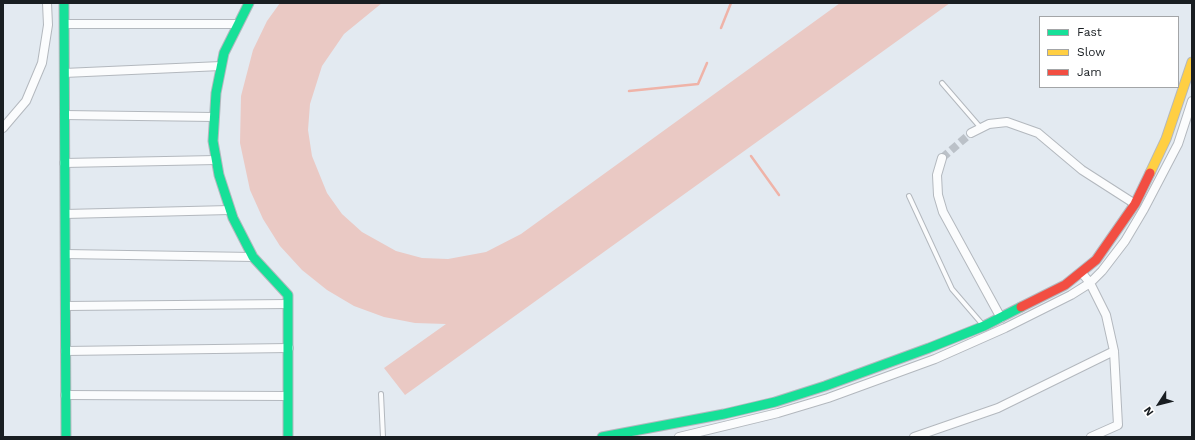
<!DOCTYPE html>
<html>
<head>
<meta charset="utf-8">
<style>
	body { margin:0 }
	#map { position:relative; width:1195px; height:440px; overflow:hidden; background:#e3eaf1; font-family:"Work Sans",sans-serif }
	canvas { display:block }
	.frame { position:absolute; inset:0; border:4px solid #191e22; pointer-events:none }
	.legend { position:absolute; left:1039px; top:16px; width:140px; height:72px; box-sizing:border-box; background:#fff; border:1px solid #a3a5a7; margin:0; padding:5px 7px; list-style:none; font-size:12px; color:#191e22 }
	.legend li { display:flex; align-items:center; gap:8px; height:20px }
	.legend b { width:20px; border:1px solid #a3a5a7 }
	.north { position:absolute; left:1139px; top:384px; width:40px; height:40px; -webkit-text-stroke:3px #fff; paint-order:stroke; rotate:234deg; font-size:11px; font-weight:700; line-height:16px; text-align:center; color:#191e22 }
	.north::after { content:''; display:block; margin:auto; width:14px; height:18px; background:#191e22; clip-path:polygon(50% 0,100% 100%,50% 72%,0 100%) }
</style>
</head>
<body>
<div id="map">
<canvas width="1195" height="440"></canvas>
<div class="frame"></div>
<ul class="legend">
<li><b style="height:5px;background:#16e098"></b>Fast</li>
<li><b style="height:5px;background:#ffcf43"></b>Slow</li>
<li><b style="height:5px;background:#f24e42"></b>Jam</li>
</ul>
<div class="north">N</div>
</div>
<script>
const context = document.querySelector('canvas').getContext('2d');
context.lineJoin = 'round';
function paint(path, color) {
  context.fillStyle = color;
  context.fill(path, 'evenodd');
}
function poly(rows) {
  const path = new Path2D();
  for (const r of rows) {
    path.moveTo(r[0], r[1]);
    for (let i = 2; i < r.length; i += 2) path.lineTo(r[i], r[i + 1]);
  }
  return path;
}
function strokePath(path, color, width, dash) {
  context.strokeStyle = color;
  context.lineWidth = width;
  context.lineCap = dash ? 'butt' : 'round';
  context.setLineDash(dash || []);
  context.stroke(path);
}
paint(poly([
	[280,3,382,3,344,34,322,66,310,104,308,130,312,156,327,193,342,214,362,232,396,251,422,258,448,259,486,252,521,234,840,3,950,3,405,395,384,368,446,324,415,323,384,317,354,306,327,290,302,270,280,246,263,219,250,190,240,143,241,96,253,50,267,21]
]), '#eac9c4');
strokePath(poly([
	[721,28,731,3],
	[629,91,698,84,707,63],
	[751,156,779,195]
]), '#efb3a8', 2.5);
strokePath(poly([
	[942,158,971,133]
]), '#bbc1c8', 8, [8, 4]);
const lane = poly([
	[942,83,980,127],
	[909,196,952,289,983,325],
	[381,394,383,437]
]);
const street = poly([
	[64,24,238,24],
	[64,73,221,66],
	[64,115,213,117],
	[3,128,26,101,42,63,48,25,47,3],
	[971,133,989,124,1007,122,1038,133,1082,170,1135,204],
	[942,158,937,175,938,195,943,212,1001,318],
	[64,163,216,160],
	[65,214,230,210],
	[65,254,253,257],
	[1082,273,1090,283,1106,315,1114,351,1118,425,1091,437],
	[65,306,288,304],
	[65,351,289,348],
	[65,395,288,396],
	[679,437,778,413,828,398,935,359,1005,328,1071,295,1090,283,1102,271,1125,241,1144,209,1178,144,1192,101],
	[914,437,998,408,1114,351]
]);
const fast = poly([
	[64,3,66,437],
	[249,3,224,53,216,93,213,141,219,175,233,218,253,257,288,295,288,437],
	[602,437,724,414,775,402,825,386,929,348,984,326,1021,307]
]);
const slow = poly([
	[1150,173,1166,139,1192,62]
]);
const jam = poly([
	[1021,307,1065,285,1096,260,1135,204,1150,173]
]);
strokePath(lane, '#b3b8be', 6);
strokePath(street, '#b3b8be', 10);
strokePath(fast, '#b3b8be', 11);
strokePath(slow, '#b3b8be', 11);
strokePath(jam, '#b3b8be', 11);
strokePath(lane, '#fbfcfd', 4);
strokePath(street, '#fbfcfd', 8);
strokePath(fast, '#16e098', 9);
strokePath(slow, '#ffcf43', 9);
strokePath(jam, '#f24e42', 9);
</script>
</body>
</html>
